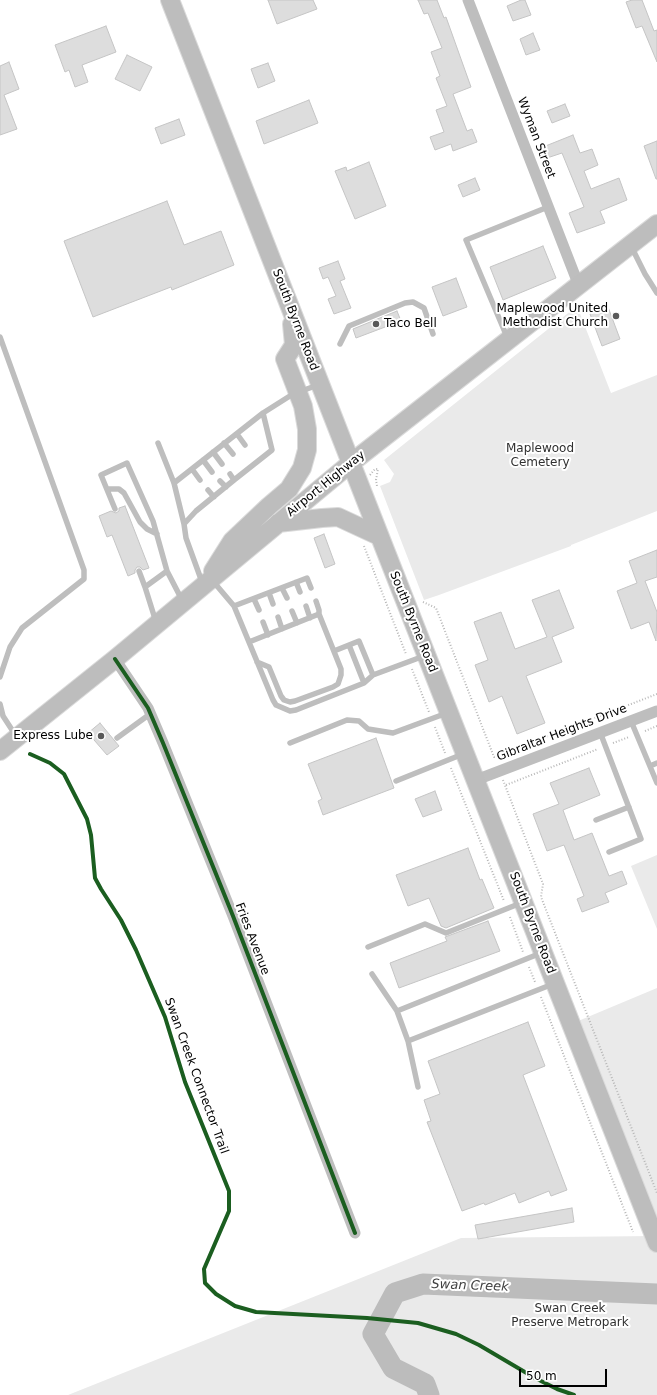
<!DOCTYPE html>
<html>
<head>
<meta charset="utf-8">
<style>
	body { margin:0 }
	#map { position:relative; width:657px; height:1395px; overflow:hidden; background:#fff; font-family:"DejaVu Sans",sans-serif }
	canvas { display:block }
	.scale { position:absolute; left:519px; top:1369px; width:88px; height:18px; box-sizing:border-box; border:2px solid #000; border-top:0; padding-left:5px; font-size:12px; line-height:14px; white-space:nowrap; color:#000; -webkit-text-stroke:3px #fff; paint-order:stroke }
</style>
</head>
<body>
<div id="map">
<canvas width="657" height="1395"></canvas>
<div class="scale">50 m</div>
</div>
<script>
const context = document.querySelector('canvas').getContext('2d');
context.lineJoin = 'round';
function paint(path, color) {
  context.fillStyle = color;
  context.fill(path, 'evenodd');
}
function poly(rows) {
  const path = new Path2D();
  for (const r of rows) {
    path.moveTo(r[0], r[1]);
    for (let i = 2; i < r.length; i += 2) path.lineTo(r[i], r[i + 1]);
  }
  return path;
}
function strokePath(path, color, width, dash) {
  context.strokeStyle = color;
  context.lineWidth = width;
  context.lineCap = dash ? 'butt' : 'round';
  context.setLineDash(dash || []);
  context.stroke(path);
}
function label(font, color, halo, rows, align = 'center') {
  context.font = font + ' "DejaVu Sans",sans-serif';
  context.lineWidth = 4;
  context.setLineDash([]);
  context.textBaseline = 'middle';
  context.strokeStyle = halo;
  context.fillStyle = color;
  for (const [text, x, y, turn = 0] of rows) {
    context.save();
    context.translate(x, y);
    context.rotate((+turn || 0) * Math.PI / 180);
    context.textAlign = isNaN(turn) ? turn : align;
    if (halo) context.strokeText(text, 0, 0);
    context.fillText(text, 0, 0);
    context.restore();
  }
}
paint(poly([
	[577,306,611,393,657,375,657,511,571,545,571,546,439,595,424,600,380,486,390,482,394,474,384,460],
	[657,855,657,929,631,866],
	[657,988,657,1395,68,1395,461,1238,654,1236,571,1024]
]), '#eaeaea');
strokePath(poly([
	[429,1395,425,1384,393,1368,373,1334,395,1293,423,1284,657,1294]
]), '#bcbcbc', 21);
const building = poly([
	[268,0,313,0,317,9,277,24,268,0],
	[418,0,437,0,444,18,446,17,471,87,453,94,467,131,472,129,477,142,453,151,451,144,435,150,430,137,444,132,436,110,447,106,436,78,440,76,431,52,442,48,428,13,424,14,418,0],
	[521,0,525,0,531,15,513,21,507,6,521,0],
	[632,0,642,0,654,31,657,30,657,62,642,26,636,28,626,2,632,0],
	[106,26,116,52,82,65,88,82,75,87,69,70,65,72,55,45,106,26],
	[533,33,540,50,526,55,520,39,533,33],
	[127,55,152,67,140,91,115,79,127,55],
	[9,62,19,89,4,95,17,129,0,135,0,66,9,62],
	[268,63,275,81,258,88,251,69,268,63],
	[309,100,318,123,264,144,256,121,309,100],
	[565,104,570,116,552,123,547,111,565,104],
	[179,119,185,135,161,144,155,128,179,119],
	[573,135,580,153,592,149,598,165,584,171,591,189,619,178,627,200,600,211,605,223,577,233,569,213,584,207,562,153,547,158,543,147,573,135],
	[657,141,657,179,656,179,644,146,657,141],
	[369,162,386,206,355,219,335,171,346,167,347,171,369,162],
	[475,178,480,190,463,197,458,185,475,178],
	[167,201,184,245,221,231,234,265,172,290,171,287,93,317,64,241,167,201],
	[543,246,556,278,503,300,490,267,543,246],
	[338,261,345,279,340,281,351,308,334,314,328,299,336,296,328,277,323,279,319,268,338,261],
	[456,278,467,307,443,316,432,287,456,278],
	[608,307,620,339,602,346,590,314,608,307],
	[397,311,401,321,356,338,353,329,397,311],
	[125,506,149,568,143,570,140,567,137,567,135,570,135,573,128,576,112,535,107,537,99,516,111,511,116,513,119,511,119,508,125,506],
	[324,534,335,564,325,568,314,538,324,534],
	[657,550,657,577,645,581,657,612,656,641,649,622,631,629,617,591,637,583,629,561,657,550],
	[559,590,574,628,552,637,562,662,526,676,545,723,517,734,502,696,489,702,475,665,488,660,474,622,501,612,515,649,547,637,532,600,559,590],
	[100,723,119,746,107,755,88,733,100,723],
	[376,738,394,788,323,815,318,801,322,799,308,764,376,738],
	[589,768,600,795,563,810,574,840,592,833,609,876,622,871,627,884,605,893,609,902,582,912,577,899,584,896,564,845,547,851,533,814,559,804,550,783,589,768],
	[435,791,442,810,423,817,415,799,435,791],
	[468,848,480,880,482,879,494,908,446,928,441,926,429,898,408,906,396,875,468,848],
	[488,921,500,951,399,988,390,963,447,941,445,937,488,921],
	[528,1022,545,1066,523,1075,567,1190,551,1196,549,1191,519,1203,515,1193,485,1205,484,1203,462,1211,427,1122,431,1121,424,1100,440,1094,428,1061,528,1022],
	[572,1208,574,1222,478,1239,475,1225,572,1208]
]);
paint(building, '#ddd');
strokePath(building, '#c5c5c5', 1);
const primary = poly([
	[170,0,351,463,657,1243],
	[278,523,322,518,338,517,379,536],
	[213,571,232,541,269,506,289,489,302,468,307,450,307,429,303,406,285,359,294,345,292,324],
	[0,751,115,659,351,463,657,224]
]);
strokePath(primary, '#dbdbdb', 20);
strokePath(poly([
	[370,475,375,469,378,469,376,480,377,486],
	[364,546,406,654],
	[423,602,436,608,494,757,657,694],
	[412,669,429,712],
	[435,727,445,753],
	[645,731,657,726],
	[613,743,629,737],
	[451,768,504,901],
	[503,780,543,884,541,897,657,1193],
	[506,785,598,749],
	[510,917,523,952],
	[529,967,535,982],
	[541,997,633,1232]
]), '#b8b8b8', 2, [1, 2]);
strokePath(poly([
	[632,248,645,274,657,293],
	[0,337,84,570,84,579,22,628,10,647,0,677],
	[507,337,466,240,548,207],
	[340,344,349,326,405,303,413,302,424,308,433,334],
	[237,434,245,445],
	[158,443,174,483,184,524],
	[224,443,233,454],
	[213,452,222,464],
	[203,460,212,472],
	[192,469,200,480],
	[234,480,272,450,263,413],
	[220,481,226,487],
	[174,483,263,413,293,394,318,385],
	[107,489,119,489,124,493,140,522,147,529,157,534],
	[208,490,214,497],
	[115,509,101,475,127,463,153,521,167,571],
	[139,571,145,587],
	[212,580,234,606,273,700,276,705,290,711,296,710,364,683,373,675],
	[202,582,186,538,184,524,196,511,234,480,230,474],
	[296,582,300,592],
	[282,588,287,598],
	[269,593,273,604],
	[254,599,259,610],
	[234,606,307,578,311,588],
	[306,606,310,618],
	[292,611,297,623],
	[278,617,282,629],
	[156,622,145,587,167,571,182,600],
	[263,622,268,635],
	[249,642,319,614],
	[334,651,349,645],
	[257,662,269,667,281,696,284,700,290,702,295,701,333,687,338,684,341,675,341,669,319,614,319,610,316,601],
	[364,683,349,645,359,641,373,675,424,656],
	[0,704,3,716,16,736],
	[631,721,657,783],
	[600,732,641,839,609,852],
	[117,738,150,714],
	[290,743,347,720,359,721,368,729,393,733,447,713],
	[650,766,657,763],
	[396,781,463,754],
	[596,820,629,807],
	[368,947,425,924,446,933,521,903],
	[541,953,397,1011,408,1041,553,984],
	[372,974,397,1011],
	[408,1041,418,1087]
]), '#bebebe', 5.5);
strokePath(poly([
	[468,0,579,286],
	[115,659,148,708,163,743,233,916,355,1233],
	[476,780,657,711]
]), '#bebebe', 11);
strokePath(primary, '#bdbdbd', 18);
strokePath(poly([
	[115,659,148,708,163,743,233,916,355,1233],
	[30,754,50,763,64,774,87,819,91,835,95,878,101,889,121,920,136,950,165,1017,185,1082,229,1191,229,1211,204,1269,205,1283,216,1294,235,1306,256,1312,367,1318,418,1323,456,1334,479,1345,535,1378,557,1389,574,1395]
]), '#1b5e20', 4);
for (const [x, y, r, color] of [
	[616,316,4,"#595959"],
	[376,324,4,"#595959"],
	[101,736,4,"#595959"]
]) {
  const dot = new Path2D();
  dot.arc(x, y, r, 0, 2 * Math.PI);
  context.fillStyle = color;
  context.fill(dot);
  strokePath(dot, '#fff', 1.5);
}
label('12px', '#000', '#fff', [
	["Wyman Street",536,138,69],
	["South Byrne Road",295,320,69],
	["Airport Highway",326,484,-39],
	["South Byrne Road",413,622,68],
	["Gibraltar Heights Drive",562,733,-21],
	["South Byrne Road",532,923,69],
	["Fries Avenue",252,939,69],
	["Swan Creek Connector Trail",196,1076,70]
]);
label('12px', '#000', '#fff', [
	["Maplewood United",608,309],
	["Methodist Church",608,323],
	["Taco Bell",384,324,"left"],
	["Express Lube",93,736]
], 'right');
label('12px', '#303030', '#fff', [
	["Maplewood",540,449],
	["Cemetery",540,463],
	["Swan Creek",570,1309],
	["Preserve Metropark",570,1323]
]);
label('italic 13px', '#414141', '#fff', [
	["Swan Creek",470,1286,2]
]);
</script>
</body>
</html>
